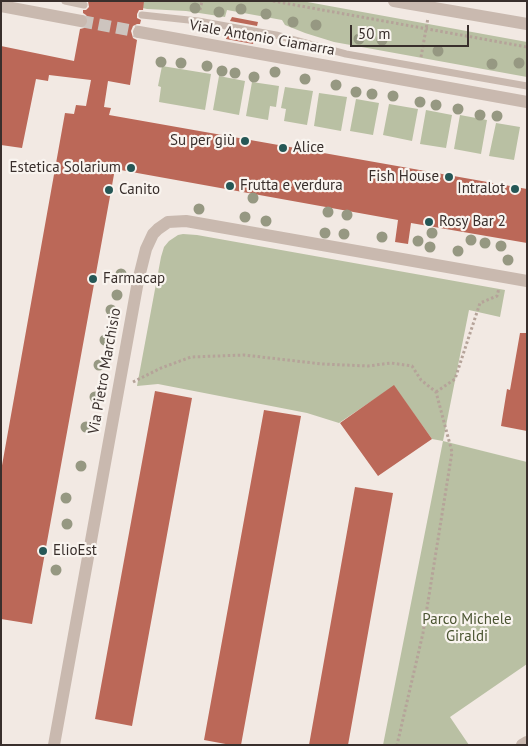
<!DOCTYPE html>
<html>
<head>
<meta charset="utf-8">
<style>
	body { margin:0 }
	#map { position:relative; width:528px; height:746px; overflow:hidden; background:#f2e9e3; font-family:"PT Sans",sans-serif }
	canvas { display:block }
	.frame { position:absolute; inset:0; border:2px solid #392f2c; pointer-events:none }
	.scale { position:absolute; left:350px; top:25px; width:119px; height:22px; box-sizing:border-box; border:2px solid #392f2c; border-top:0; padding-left:6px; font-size:15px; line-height:18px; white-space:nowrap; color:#392f2c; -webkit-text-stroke:4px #f9f4ef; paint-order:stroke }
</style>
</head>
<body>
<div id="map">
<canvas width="528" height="746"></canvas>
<div class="frame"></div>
<div class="scale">50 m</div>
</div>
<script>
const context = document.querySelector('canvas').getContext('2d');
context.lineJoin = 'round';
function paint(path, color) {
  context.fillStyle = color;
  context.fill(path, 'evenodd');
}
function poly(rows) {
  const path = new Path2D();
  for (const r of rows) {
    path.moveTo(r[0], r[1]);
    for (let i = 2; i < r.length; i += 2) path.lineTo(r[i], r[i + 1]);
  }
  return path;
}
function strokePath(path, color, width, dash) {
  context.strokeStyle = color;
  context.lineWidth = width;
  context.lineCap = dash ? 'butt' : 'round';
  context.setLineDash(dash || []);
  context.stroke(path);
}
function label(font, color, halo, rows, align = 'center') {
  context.font = font + ' "PT Sans",sans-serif';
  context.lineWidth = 4.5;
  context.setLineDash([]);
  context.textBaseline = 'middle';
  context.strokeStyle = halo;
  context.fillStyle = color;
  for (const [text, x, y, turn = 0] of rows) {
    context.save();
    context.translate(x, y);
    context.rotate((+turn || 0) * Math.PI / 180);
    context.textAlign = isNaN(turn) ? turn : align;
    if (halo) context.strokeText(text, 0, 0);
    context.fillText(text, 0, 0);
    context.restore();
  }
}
paint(poly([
	[111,1,302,1,527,42,527,77,334,42,305,33,285,25,282,20,227,10,225,17,186,11,147,9],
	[162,66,211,74,205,110,159,102,161,87,158,86],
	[219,76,245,81,239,115,213,110],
	[252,82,279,86,276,107,270,106,268,120,246,116],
	[285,87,313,91,307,125,284,121,286,109,281,108],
	[319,93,347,97,341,131,314,126],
	[356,99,379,103,373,135,350,131],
	[389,104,418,109,412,141,383,135],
	[426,110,452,115,446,148,420,144],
	[460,115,487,120,481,154,454,149],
	[496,123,520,127,514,160,489,156],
	[183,234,197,235,505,290,500,317,469,310,443,441,527,462,527,664,450,717,469,745,383,745,443,441,432,439,394,386,339,423,307,413,158,384,137,386,161,257,164,247,169,241,178,235]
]), '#b9c0a3');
paint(poly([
	[88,1,144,1,143,10,139,10,137,14,137,18,141,20,140,24,137,24,133,26,131,31,133,38,137,40,130,85,108,81,104,107,111,108,109,115,527,189,527,243,411,223,408,244,395,242,398,220,115,169,32,624,1,619,1,471,65,113,74,114,76,105,86,106,91,80,49,75,48,81,36,79,22,148,1,145,1,46,74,61,80,29,84,28,89,23,88,18,86,15,83,13,83,10,86,10,89,7],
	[232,17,258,22,257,26,230,21],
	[228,32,255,37,253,44,226,39],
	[520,333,527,333,527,431,501,426,507,389,510,390],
	[394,385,432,439,378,476,340,423],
	[155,391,192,398,132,726,95,719],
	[264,410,301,416,241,745,231,745,204,740],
	[355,487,393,493,348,745,309,745]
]), '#bb6858');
strokePath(poly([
	[81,21,139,32]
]), '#cdc4be', 12, [12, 6]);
strokePath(poly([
	[273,1,527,47],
	[200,10,202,1],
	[421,57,428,18],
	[133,382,161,368,191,357,244,355,322,364,368,366,391,363,412,366,421,380,436,392,452,452,423,633,397,745],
	[436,392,455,379,480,303,497,296,499,288]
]), '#b5a399', 3, [2.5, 2.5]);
strokePath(poly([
	[65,1,84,5],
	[142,15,198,21,276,35,346,54,527,86]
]), '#c9b9af', 7);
strokePath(poly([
	[54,745,138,281,146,249,153,234,158,229,168,222,186,221,527,281],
	[522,745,527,742]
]), '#c9b9af', 12);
strokePath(poly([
	[394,1,527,24],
	[1,6,81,21],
	[139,32,527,102]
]), '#c9b9af', 12);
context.fillStyle = '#969882';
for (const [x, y] of [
	[195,8],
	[241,9],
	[219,12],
	[266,14],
	[293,22],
	[316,25],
	[359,39],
	[382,40],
	[438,51],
	[161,62],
	[181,63],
	[519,63],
	[492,64],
	[207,66],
	[222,71],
	[275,72],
	[235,73],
	[254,77],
	[305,79],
	[336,85],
	[356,92],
	[372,94],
	[393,96],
	[420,102],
	[436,105],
	[458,109],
	[480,115],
	[497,116],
	[253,198],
	[199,209],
	[328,212],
	[347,215],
	[245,217],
	[266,221],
	[325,233],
	[432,233],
	[344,234],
	[382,237],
	[471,240],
	[418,241],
	[485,243],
	[501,246],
	[430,247],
	[458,251],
	[508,260],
	[121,274],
	[117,295],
	[111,310],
	[105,340],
	[99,365],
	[95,397],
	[86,427],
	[81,466],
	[66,498],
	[67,524],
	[56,570]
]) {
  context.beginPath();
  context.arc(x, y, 5.5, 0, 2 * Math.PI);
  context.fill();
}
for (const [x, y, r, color] of [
	[245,141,5,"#255756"],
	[283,148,5,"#255756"],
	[131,168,5,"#255756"],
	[449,177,5,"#255756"],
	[230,186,5,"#255756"],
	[515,189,5,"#255756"],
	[109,190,5,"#255756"],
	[429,222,5,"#255756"],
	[93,279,5,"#255756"],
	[43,551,5,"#255756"]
]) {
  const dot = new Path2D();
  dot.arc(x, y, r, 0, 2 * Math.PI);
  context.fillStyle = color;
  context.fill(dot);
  strokePath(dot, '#f9f4ef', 2);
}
label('15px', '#392f2c', '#f9f4ef', [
	["Viale Antonio Ciamarra",262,38,10],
	["Via Pietro Marchisio",105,371,-80]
]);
label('15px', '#392f2c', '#f9f4ef', [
	["Su per giù",235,141,"right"],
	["Alice",293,148],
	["Estetica Solarium",121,168,"right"],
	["Fish House",439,177,"right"],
	["Frutta e verdura",240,186],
	["Intralot",505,189,"right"],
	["Canito",119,190],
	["Rosy Bar 2",439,222],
	["Farmacap",103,279],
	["ElioEst",53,551]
], 'left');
label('15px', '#4b5532', '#f9f4ef', [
	["Parco Michele",467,620],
	["Giraldi",467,637]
]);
</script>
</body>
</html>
